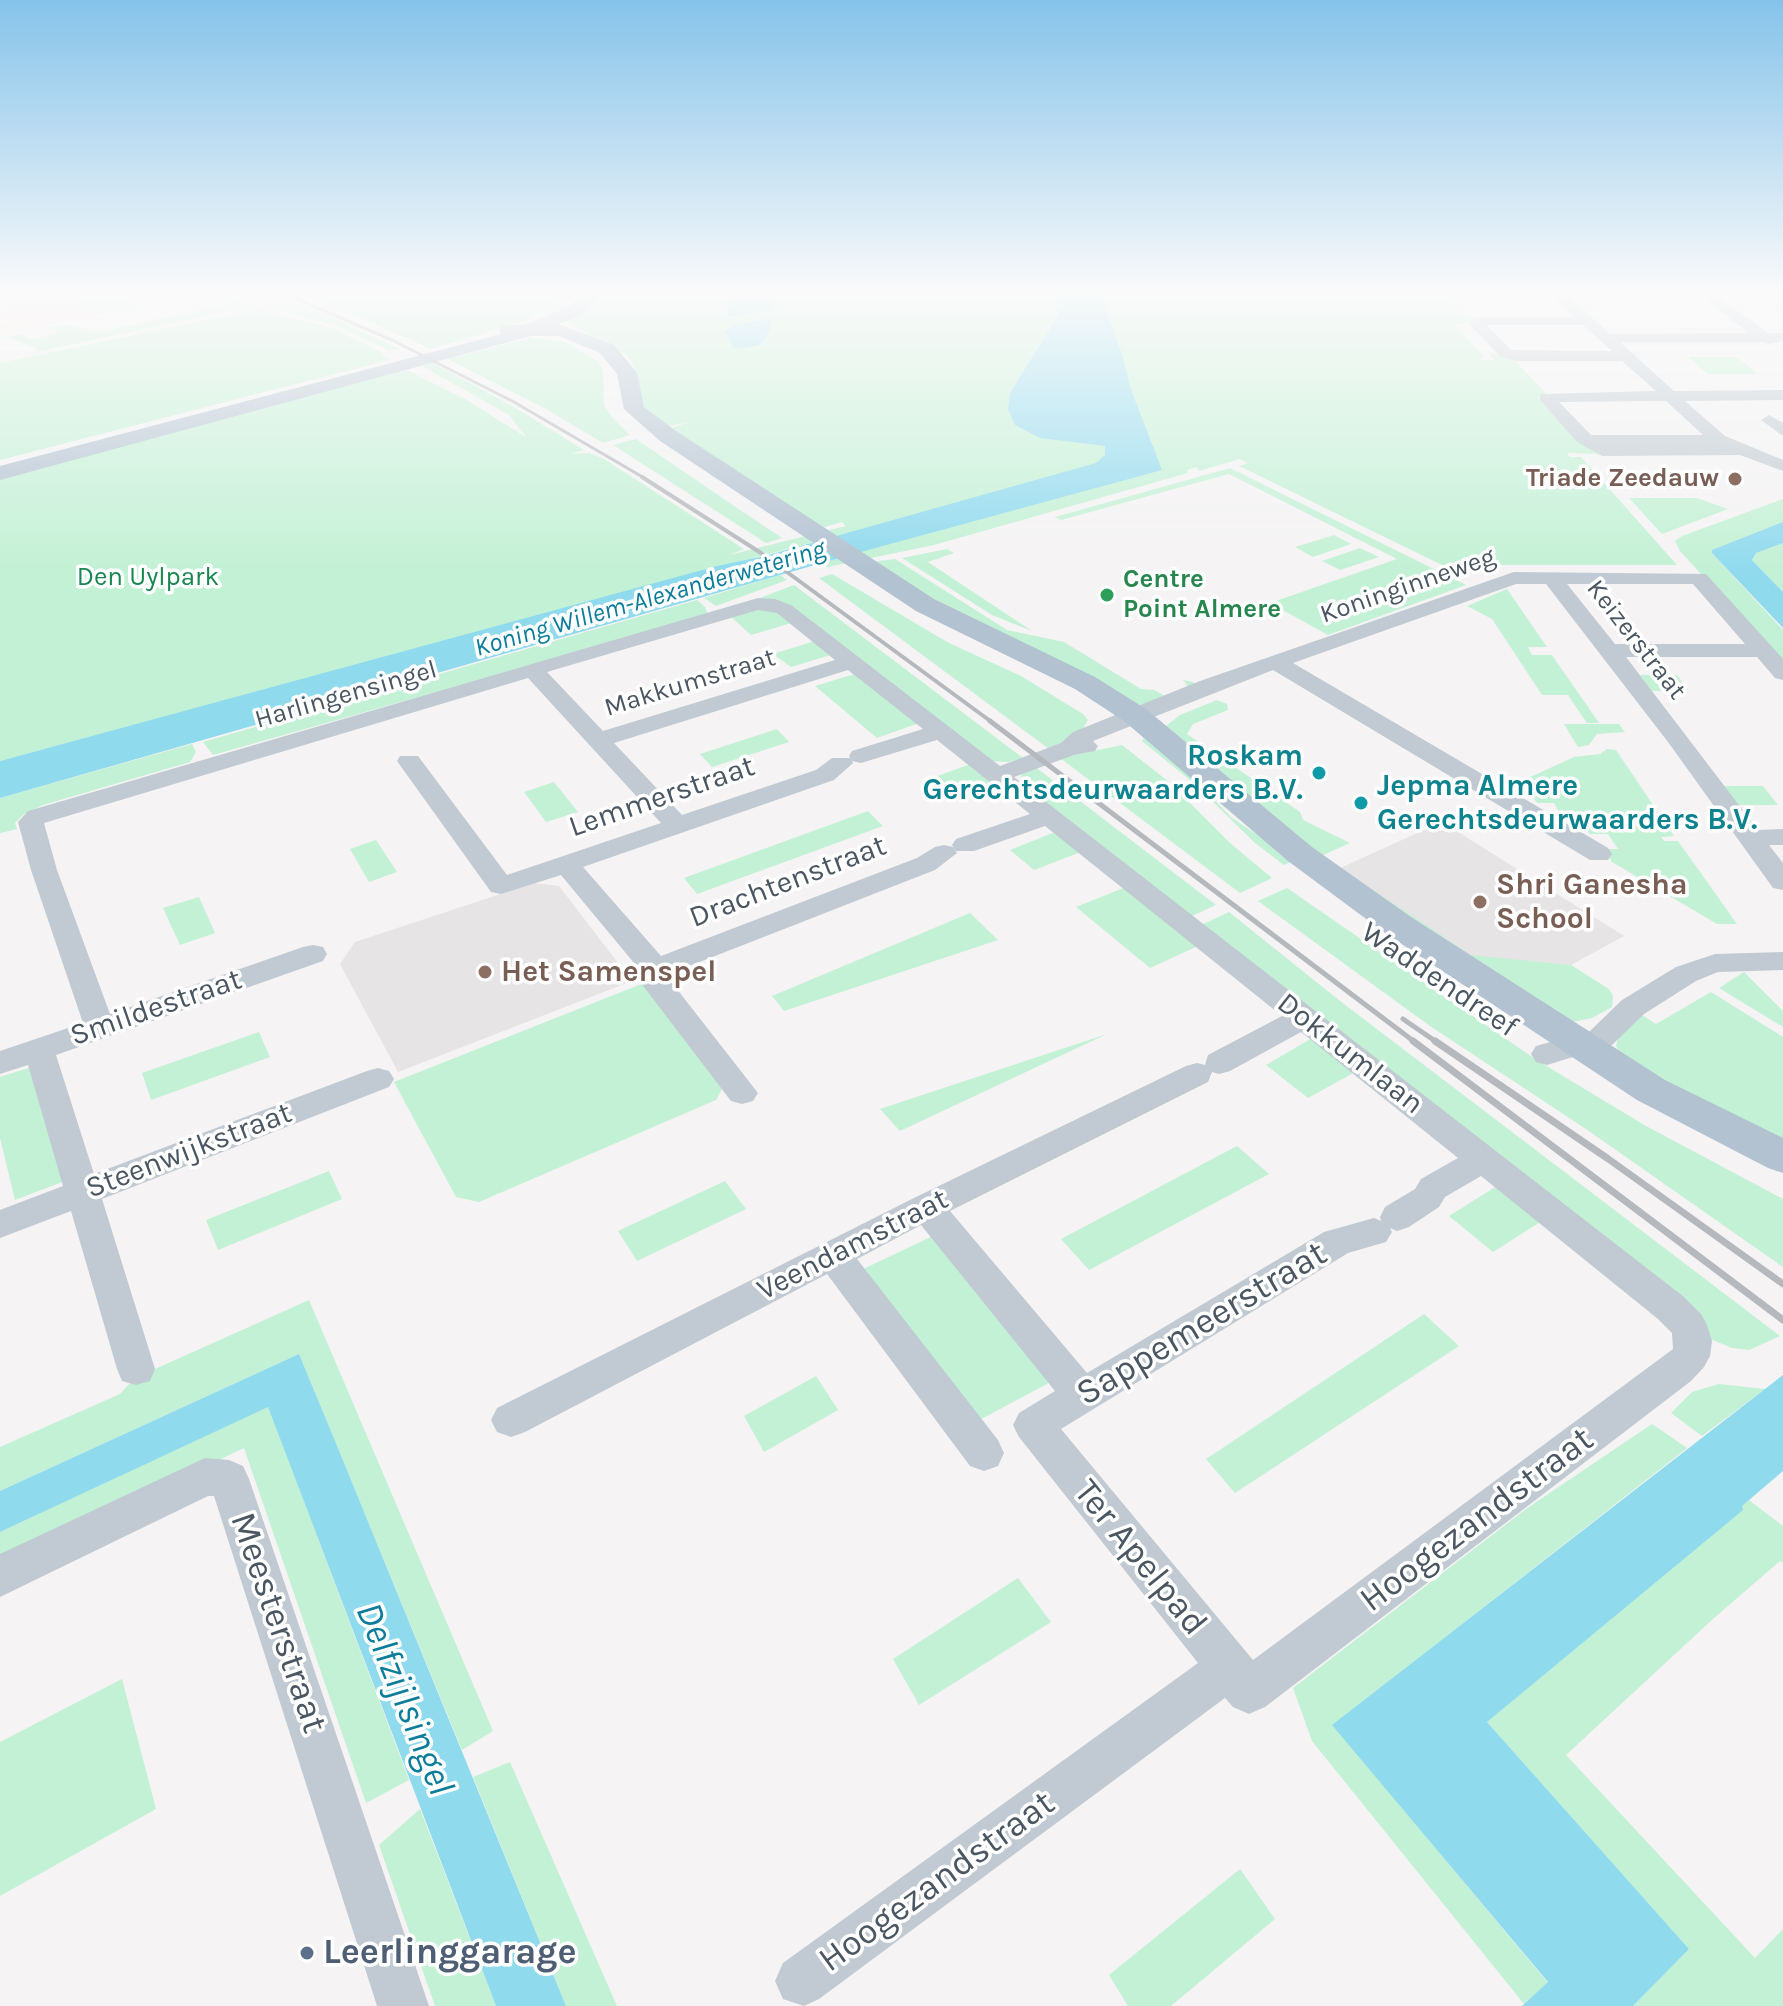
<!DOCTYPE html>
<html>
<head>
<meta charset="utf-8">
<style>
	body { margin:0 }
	canvas { display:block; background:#f5f3f3 }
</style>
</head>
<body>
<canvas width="1783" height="2006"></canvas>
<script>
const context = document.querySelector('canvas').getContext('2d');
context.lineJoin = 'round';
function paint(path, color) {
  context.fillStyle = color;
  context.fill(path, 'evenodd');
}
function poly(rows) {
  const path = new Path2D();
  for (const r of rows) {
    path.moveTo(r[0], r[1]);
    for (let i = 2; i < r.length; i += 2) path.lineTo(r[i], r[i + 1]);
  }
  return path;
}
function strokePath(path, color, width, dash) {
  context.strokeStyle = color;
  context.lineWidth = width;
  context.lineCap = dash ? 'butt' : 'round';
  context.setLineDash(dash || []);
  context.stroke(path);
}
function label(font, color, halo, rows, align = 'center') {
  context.font = font + ' Karla,sans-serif';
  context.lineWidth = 7;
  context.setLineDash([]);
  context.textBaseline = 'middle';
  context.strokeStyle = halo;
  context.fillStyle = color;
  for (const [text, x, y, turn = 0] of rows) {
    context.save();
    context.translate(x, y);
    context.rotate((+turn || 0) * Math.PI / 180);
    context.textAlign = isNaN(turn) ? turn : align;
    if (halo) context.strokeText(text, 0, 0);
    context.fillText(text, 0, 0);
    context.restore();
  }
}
paint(poly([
	[1424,830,1458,832,1624,936,1571,965,1471,956,1340,868],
	[534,883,559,886,632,981,398,1072,340,964,355,942]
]), '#e6e4e5');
paint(poly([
	[60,291,96,315,0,334,0,325,11,321,0,317,0,308]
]), '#fce8e6');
paint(poly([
	[60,291,96,291,138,304,136,307,96,315],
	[186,291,222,291,253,306,37,352,36,348,7,337,21,334,30,340,59,333,52,327,66,324,95,333,227,304,186,294],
	[331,291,572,291,565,299,524,321,431,349,311,296],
	[598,291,1439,292,1465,314,1480,320,1473,324,1450,324,1456,326,1484,357,1480,357,1482,360,1494,360,1489,353,1512,358,1546,393,1538,397,1578,441,1601,454,1567,453,1570,457,1581,457,1677,565,1442,565,1239,466,1248,463,1240,459,1199,471,1197,467,1187,470,1188,473,934,545,827,567,820,563,857,553,840,535,0,761,0,476,407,370,467,400,527,438,509,415,422,366,433,363,514,407,584,450,570,454,590,453,604,459,744,549,729,555,846,526,842,522,818,529,669,429,689,422,662,427,645,413,633,364,626,355,565,321,590,302],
	[291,301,324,314,400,349,390,351,339,327,266,306],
	[258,309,331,328,379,351,389,360,0,460,0,363],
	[530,338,565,342,599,362,603,371,604,405,611,416,630,435,603,443,546,409,448,359],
	[1688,357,1736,357,1758,374,1708,374],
	[636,439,743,512,782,538,766,543,613,445],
	[1230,468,1466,585,1328,635,1270,603,1397,559,1229,474,1061,520,1055,517],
	[1629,498,1697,498,1728,509,1662,534],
	[1783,499,1783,522,1712,553,1783,630,1783,664,1680,551,1675,541,1682,536],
	[1334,535,1351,544,1313,557,1295,547],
	[1783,543,1783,592,1752,560,1756,553],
	[1360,548,1379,557,1340,570,1322,561],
	[947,549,954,553,928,562,1032,631,992,615,902,558],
	[895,559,1007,630,1064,642,1141,689,1154,690,1165,696,1188,686,1183,680,1193,682,1194,685,1142,705,1133,704,964,619,872,562],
	[832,574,949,643,1021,676,1083,714,1088,720,1082,730,1071,741,1049,749,819,578],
	[780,575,787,580,716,606,704,598],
	[794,585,1023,758,1008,762,991,761,788,606,744,604],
	[1507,589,1547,647,1528,647,1532,655,1552,655,1599,723,1587,723,1568,695,1542,695,1492,619,1467,606],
	[697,600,705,607,708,615,213,755,203,742],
	[768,607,795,622,751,635,728,614],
	[818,640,834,654,791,667,773,654],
	[858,673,919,723,877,738,815,686],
	[1640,675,1677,675,1688,690,1652,691],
	[1217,700,1227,704,1228,710,1193,724,1187,734,1300,812,1303,820,1350,843,1321,856,1166,726,1180,715],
	[1564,724,1619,724,1625,732,1597,734,1589,745,1578,747],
	[777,729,789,742,712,767,700,754],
	[1144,738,1199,784,1232,818,1295,860,1284,865,1255,843,1196,785,1142,741],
	[192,744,196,752,190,762,43,805,24,814,15,823,17,829,0,833,0,798],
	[1122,745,1169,782,1230,843,1272,878,1240,893,1060,758],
	[1607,749,1616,750,1674,836,1661,837,1664,841,1678,841,1737,924,1717,924,1612,862,1604,849,1618,849,1608,834,1590,834,1581,818,1563,818,1554,803,1537,803,1532,796,1510,796,1500,791,1574,757,1600,754],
	[971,764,997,785,953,802,926,780],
	[1034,766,1076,798,1216,905,1190,917,1019,786,1022,772],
	[554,782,578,812,546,822,524,792],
	[1724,786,1763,786,1778,805,1736,805],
	[868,811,883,826,697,894,684,878],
	[1055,832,1081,852,1034,870,1010,850],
	[376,840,397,872,369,882,350,849],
	[1340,868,1471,955,1571,965,1609,989,1613,996,1612,1007,1592,1018,1572,1022,1340,871],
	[1126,887,1198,946,1150,968,1076,907],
	[1287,888,1535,1059,1646,1126,1783,1199,1783,1267,1586,1129,1430,1026,1258,901],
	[199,897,215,933,180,945,163,908],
	[1229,912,1340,1001,1780,1336,1749,1350,1732,1348,1703,1336,1197,927],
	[970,913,998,940,784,1011,772,996],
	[1744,972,1783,1011,1783,1027,1719,988],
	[649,981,727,1080,716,1100,479,1202,456,1197,394,1082],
	[1711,992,1783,1037,1783,1145,1644,1076,1621,1055,1616,1046,1618,1038,1639,1013,1656,1024],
	[259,1032,270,1057,151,1100,142,1073],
	[1107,1034,900,1131,880,1109],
	[1314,1037,1357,1071,1308,1098,1266,1065],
	[38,1065,70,1179,15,1200,0,1138,0,1077],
	[1237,1146,1269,1174,1089,1270,1061,1239],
	[329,1171,342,1199,218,1250,206,1220],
	[725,1181,746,1209,637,1261,618,1231],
	[1500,1184,1545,1219,1493,1252,1449,1216],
	[939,1233,1060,1377,972,1424,857,1272],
	[309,1300,493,1731,462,1750,299,1354,0,1491,0,1447,120,1394,131,1382,155,1369],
	[1424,1314,1459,1346,1235,1493,1206,1459],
	[816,1376,838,1410,764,1452,744,1416],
	[1719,1384,1765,1389,1702,1436,1671,1413,1692,1392],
	[268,1406,409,1780,366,1803,244,1448,0,1564,0,1532],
	[1652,1424,1687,1448,1333,1725,1548,1983,1524,2004,1312,1741,1293,1688,1526,1509],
	[1749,1500,1783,1526,1783,1563,1780,1561,1714,1618,1566,1755,1755,1958,1783,1929,1783,2006,1633,2006,1689,1949,1487,1722],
	[1018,1578,1051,1622,919,1705,893,1659],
	[122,1679,156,1809,0,1896,0,1742],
	[510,1762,617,2006,566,2006,473,1777],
	[420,1809,496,2006,435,2006,379,1845],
	[1240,1869,1275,1919,1171,2006,1128,2006,1109,1975]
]), '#c3f1d5');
paint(poly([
	[1060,291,1099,291,1122,354,1130,387,1162,470,857,553,0,798,0,761,717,566,765,556,1096,463,1105,455,1105,446,1040,438,1015,425,1008,409,1010,393,1064,306],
	[731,299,769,300,773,302,770,310,727,317],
	[772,319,767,337,760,345,737,349,733,347,725,331,736,324],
	[1783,522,1783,543,1756,553,1752,560,1783,592,1783,628,1712,553,1712,550],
	[299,1354,342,1458,566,2006,496,2006,268,1407,0,1532,0,1491],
	[1783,1375,1783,1471,1742,1506,1743,1510,1487,1722,1689,1949,1633,2006,1522,2006,1548,1982,1332,1725]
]), '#90daee');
paint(poly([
	[1547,291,1562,291,1610,334,1749,333,1695,291,1711,291,1768,333,1783,333,1783,341,1768,344,1761,342,1620,342,1674,391,1783,390,1783,400,1685,401,1725,436,1783,460,1783,471,1740,455,1602,456,1577,442,1540,400,1540,394,1656,391,1622,361,1517,361,1501,357,1469,324,1481,317,1574,317,1547,291],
	[1486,325,1583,325,1612,351,1511,350,1486,325],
	[1666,401,1703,435,1591,435,1559,402,1666,401],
	[1769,415,1783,423,1783,436,1761,420,1769,415],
	[1514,572,1706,574,1783,659,1783,680,1775,678,1757,657,1626,657,1758,830,1783,829,1783,845,1769,845,1783,863,1783,890,1773,888,1668,742,1546,584,1516,584,1293,663,1608,848,1612,854,1608,860,1590,860,1273,670,1093,741,1098,746,1095,751,1074,755,1014,777,1684,1297,1701,1314,1707,1325,1712,1341,1710,1356,1704,1367,1691,1381,1265,1707,1249,1714,1233,1707,1225,1698,819,1999,804,2006,783,1999,775,1981,783,1963,1198,1663,1019,1437,1013,1425,1019,1413,1055,1391,921,1225,857,1259,998,1440,1004,1453,998,1466,984,1471,970,1466,827,1274,525,1432,511,1437,497,1432,491,1420,497,1408,914,1198,1186,1066,1197,1063,1205,1065,1208,1055,1282,1016,1045,826,974,851,956,851,952,845,956,839,1030,814,937,740,861,763,852,761,849,756,852,751,923,729,848,670,614,743,682,815,816,770,832,758,850,758,853,763,834,780,583,867,661,956,917,858,935,847,944,845,953,847,957,853,935,870,669,974,669,979,758,1093,753,1101,742,1104,731,1101,644,987,639,980,639,969,561,875,501,894,491,892,397,761,400,756,418,756,507,875,661,823,528,678,44,823,57,870,110,1014,303,947,313,945,323,947,327,954,323,961,56,1055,94,1174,367,1071,378,1068,389,1071,394,1079,389,1087,102,1199,155,1369,150,1381,136,1385,122,1381,117,1369,71,1211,0,1238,0,1210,63,1186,28,1065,0,1074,0,1051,83,1023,31,870,18,822,28,811,758,598,775,599,791,605,1000,766,1061,743,1073,732,1200,681,1514,572],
	[1567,584,1693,584,1745,644,1615,644,1567,584],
	[758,610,777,613,835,660,603,731,547,672,758,610],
	[1301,1032,1458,1158,1421,1179,1415,1189,1385,1207,1380,1217,1381,1221,1374,1218,1324,1232,1087,1373,950,1211,1208,1082,1212,1072,1219,1074,1230,1071,1301,1032],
	[1481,1176,1658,1319,1672,1333,1673,1349,1253,1660,1061,1429,1348,1253,1386,1242,1392,1232,1390,1228,1397,1231,1409,1227,1439,1207,1445,1197,1481,1176],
	[1783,952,1783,970,1718,972,1696,981,1644,1014,1612,1045,1547,1065,1536,1062,1531,1054,1536,1046,1590,1031,1622,1000,1676,967,1715,954,1783,952],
	[205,1458,229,1460,243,1466,249,1479,429,2006,377,2006,214,1496,208,1496,0,1597,0,1554,205,1458]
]), '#c1cad2');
paint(poly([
	[587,291,606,291,581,315,558,324,614,345,637,373,644,407,676,431,934,599,1095,677,1146,709,1312,847,1411,917,1665,1080,1783,1138,1783,1173,1768,1168,1637,1100,1385,933,1288,861,1124,721,1075,689,916,611,660,441,624,409,617,374,600,353,559,336,531,336,0,480,0,466,501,334,499,330,501,326,526,324,569,307,587,291]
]), '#b3c2d1');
strokePath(poly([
	[278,291,392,340,514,402,646,479]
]), '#b5b8bd', 3);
strokePath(poly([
	[642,477,761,553,993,723]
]), '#b5b8bd', 4);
strokePath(poly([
	[990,721,1416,1043],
	[1403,1019,1438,1043]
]), '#b5b8bd', 5);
strokePath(poly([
	[1413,1041,1783,1320],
	[1435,1041,1607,1158,1783,1284]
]), '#b5b8bd', 7);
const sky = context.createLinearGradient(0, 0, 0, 572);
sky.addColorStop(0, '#85c3ea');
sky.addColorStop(0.51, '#fafafa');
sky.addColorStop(1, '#fafafa00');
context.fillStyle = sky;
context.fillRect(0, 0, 1783, 572);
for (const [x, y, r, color] of [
	[1735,479,8,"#8d6e63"],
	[1107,595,8,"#2e9e5b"],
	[1319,773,8,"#0f9aa8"],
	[1361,803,8,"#0f9aa8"],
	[1480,902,8,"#8d6e63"],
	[485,972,8,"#8d6e63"],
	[307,1953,8,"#5c6f8a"]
]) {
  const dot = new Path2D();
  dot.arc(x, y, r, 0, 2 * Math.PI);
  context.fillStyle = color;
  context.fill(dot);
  strokePath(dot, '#fff', 3);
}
label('bold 26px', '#785e54', '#fff', [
	["Triade Zeedauw",1719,479]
], 'right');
label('26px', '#17864f', '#fff', [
	["Den Uylpark",148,578]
]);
label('bold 26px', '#27864d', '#fff', [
	["Centre",1123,580],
	["Point Almere",1123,610]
], 'left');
label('26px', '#4a5661', '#fff', [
	["Koninginneweg",1408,586,-19],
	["Keizerstraat",1636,640,52],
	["Makkumstraat",690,683,-17],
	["Harlingensingel",346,695,-16]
]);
label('italic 26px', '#0c7c9b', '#fff', [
	["Koning Willem-Alexanderwetering",650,599,-16]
]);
label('bold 30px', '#0d838f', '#fff', [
	["Roskam",1303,756],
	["Gerechtsdeurwaarders B.V.",1303,790],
	["Jepma Almere",1377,786,"left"],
	["Gerechtsdeurwaarders B.V.",1377,820,"left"]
], 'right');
label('30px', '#4a5661', '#fff', [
	["Lemmerstraat",662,797,-19],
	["Drachtenstraat",788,882,-21],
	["Waddendreef",1439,980,34],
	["Smildestraat",156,1008,-19],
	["Dokkumlaan",1350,1054,38],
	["Steenwijkstraat",189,1151,-21],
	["Veendamstraat",853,1245,-27]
]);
label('bold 30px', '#785e54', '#fff', [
	["Shri Ganesha",1496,885],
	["School",1496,919],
	["Het Samenspel",501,972]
], 'left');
label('36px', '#4a5661', '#fff', [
	["Sappemeerstraat",1202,1324,-31],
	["Hoogezandstraat",1477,1520,-37],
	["Ter Apelpad",1140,1558,51],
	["Meesterstraat",278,1623,71],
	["Hoogezandstraat",937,1882,-36]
]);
label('bold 36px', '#4e5e75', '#fff', [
	["Leerlinggarage",323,1953]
], 'left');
label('italic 38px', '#0c7c9b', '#fff', [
	["Delfzijlsingel",404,1699,68]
]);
</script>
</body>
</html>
